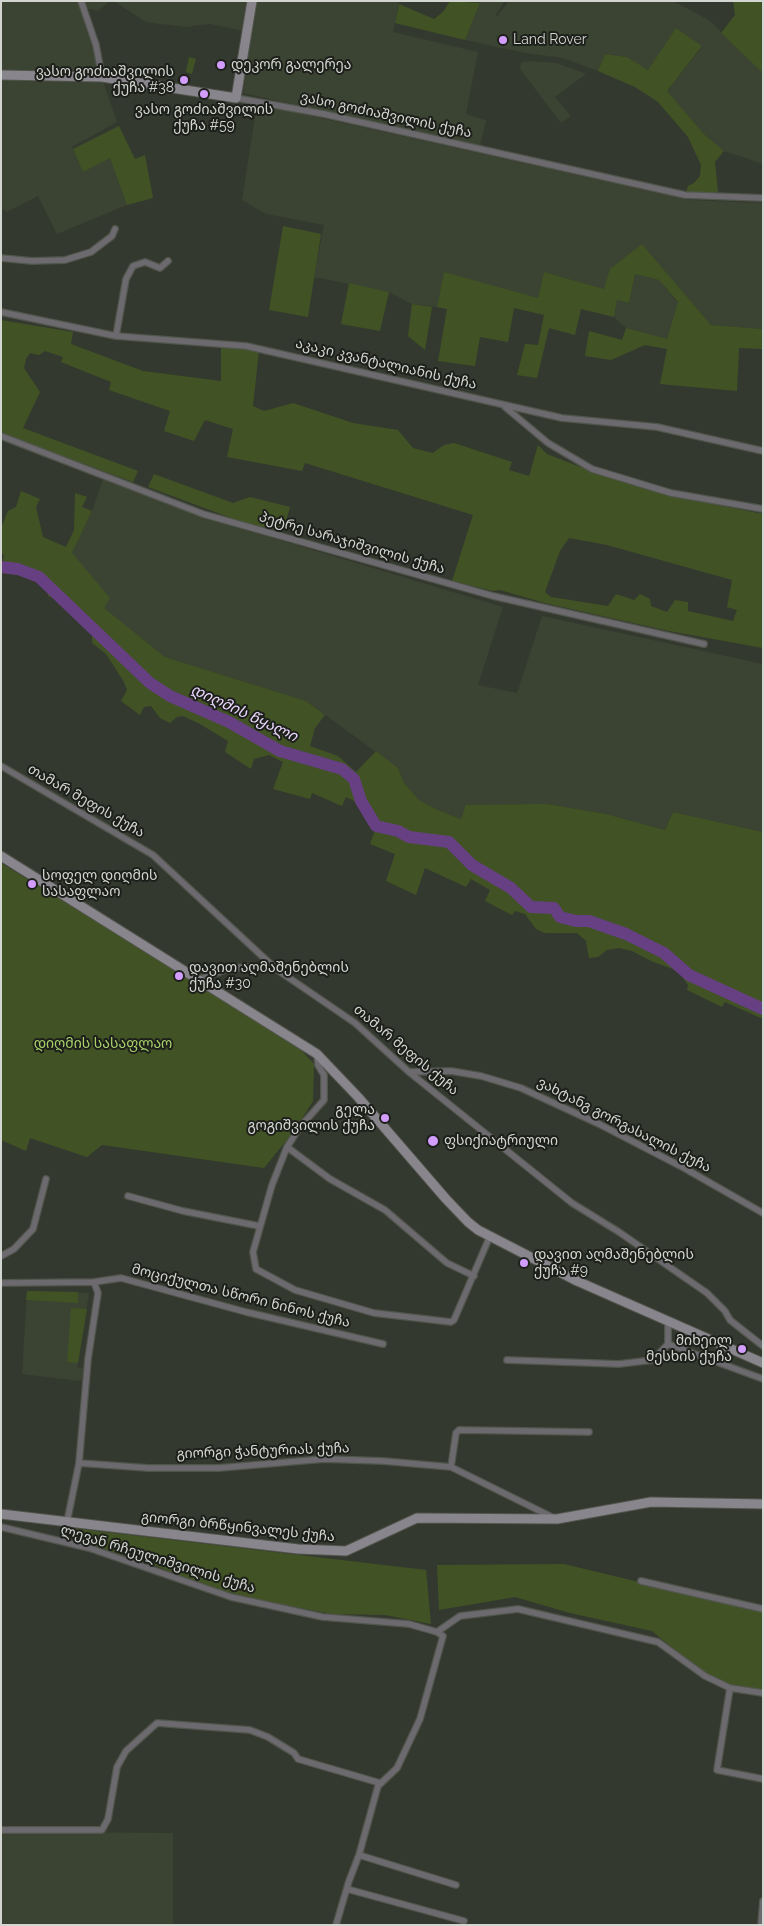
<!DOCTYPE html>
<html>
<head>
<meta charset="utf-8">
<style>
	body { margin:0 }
	#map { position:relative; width:764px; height:1926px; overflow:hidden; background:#34392f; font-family:Raleway,sans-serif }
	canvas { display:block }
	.frame { position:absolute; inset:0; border:2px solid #d3d6d0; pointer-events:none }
</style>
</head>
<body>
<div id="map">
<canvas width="764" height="1926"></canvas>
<div class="frame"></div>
</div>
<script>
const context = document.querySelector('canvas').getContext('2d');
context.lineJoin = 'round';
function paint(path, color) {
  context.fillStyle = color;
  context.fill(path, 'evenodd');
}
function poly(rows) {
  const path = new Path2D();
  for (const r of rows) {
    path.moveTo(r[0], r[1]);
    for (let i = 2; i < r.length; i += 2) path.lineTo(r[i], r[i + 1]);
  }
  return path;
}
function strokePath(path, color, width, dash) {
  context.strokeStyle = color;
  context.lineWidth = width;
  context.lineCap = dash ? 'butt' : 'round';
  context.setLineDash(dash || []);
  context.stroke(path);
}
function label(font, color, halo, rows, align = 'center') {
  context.font = font + ' Raleway,"Noto Sans Georgian",sans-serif';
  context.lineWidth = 4;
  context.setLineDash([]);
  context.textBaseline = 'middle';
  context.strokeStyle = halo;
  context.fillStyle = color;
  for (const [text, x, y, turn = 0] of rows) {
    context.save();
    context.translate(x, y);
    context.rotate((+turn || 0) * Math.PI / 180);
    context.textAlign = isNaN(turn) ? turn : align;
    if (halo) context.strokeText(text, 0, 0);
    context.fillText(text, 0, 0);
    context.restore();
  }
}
paint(poly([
	[1,1,110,1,98,11,79,7,95,48,99,73,1,71],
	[114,1,252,1,248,32,210,24,184,27,146,22],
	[255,1,399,1,393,32,478,52,466,114,486,120,480,146,243,93],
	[478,1,505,1,496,14,497,16,509,1,673,1,709,20,763,73,763,164,724,151,704,134,667,91,702,47,676,28,648,71,627,57,605,54,598,71,563,58,525,53,465,40,480,3],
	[532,61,557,63,586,74,555,97,571,116,561,123,520,69,521,62],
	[1,79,103,81,117,122,72,147,83,171,110,157,127,205,57,234,38,196,7,212,1,208],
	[257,104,689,200,763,203,763,329,711,325,642,244,604,289,544,272,538,298,444,273,437,307,412,304,389,292,314,277,324,225,266,214,242,200],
	[635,274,659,280,678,303,667,340,626,328,614,317,617,300,629,303],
	[103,479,206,518,503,607,478,685,517,693,542,616,763,664,763,832,673,812,665,830,606,814,547,804,461,819,438,810,419,800,404,783,398,768,306,701,165,657,103,608,72,553,92,511],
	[27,1291,89,1293,77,1367,83,1368,82,1379,79,1381,22,1374],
	[1,1832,173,1833,173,1925,1,1925]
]), '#3b4332');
paint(poly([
	[450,1,480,3,465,40,395,23,399,4,434,19,443,12],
	[733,1,763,1,763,73,721,33,735,15],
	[676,28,702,46,667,91,704,134,724,151,715,162,718,192,686,192,688,186,694,183,700,176,701,165,688,137,658,102,635,87,598,71,605,54,627,57,648,70],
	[189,57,196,59,192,74,186,72],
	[119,126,135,159,145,155,153,198,127,205,110,158,83,172,73,149],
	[283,226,321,234,308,317,269,310],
	[642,244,711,325,763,329,763,349,739,348,737,391,660,384,667,349,645,345,611,360,585,356,589,331,622,340,626,328,667,339,678,302,659,280,635,274,629,303,617,300,614,317,581,309,575,335,549,328,537,378,517,375,525,344,538,345,544,315,514,308,508,342,480,337,475,366,438,361,447,309,437,307,444,272,538,298,544,272,604,289,610,269],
	[349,283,389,292,380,331,341,324],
	[412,304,432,307,425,350,408,336],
	[1,320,73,332,71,344,143,371,221,381,221,347,259,351,253,406,264,411,293,403,353,423,398,430,413,448,433,453,444,445,454,443,512,462,509,470,529,476,538,445,547,454,588,470,666,495,763,514,763,648,669,631,545,603,500,590,493,591,452,581,473,515,305,463,302,471,227,457,233,429,205,420,194,441,164,431,170,411,109,390,111,382,61,362,63,357,45,351,39,355,30,353,26,359,24,368,40,392,23,428,138,471,133,482,1,433],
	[569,538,607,545,732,580,727,607,737,610,733,621,688,611,688,602,675,600,667,612,651,606,650,599,640,594,634,600,616,594,608,606,551,597,545,592,560,551],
	[154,474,233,503,250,497,290,507,283,531,250,525,148,487],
	[21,491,40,499,36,507,43,537,66,547,74,530,75,493,87,497,82,507,92,511,72,553,110,598,104,608,165,657,306,701,325,715,315,728,310,746,338,756,356,772,376,751,398,768,404,783,419,800,438,810,461,819,466,805,547,804,606,814,665,830,673,812,763,832,763,1019,725,1002,722,1007,687,990,688,985,678,971,651,961,632,951,619,948,607,950,598,957,589,958,586,941,577,933,545,933,536,929,525,914,515,911,512,915,485,901,490,890,471,879,466,887,425,868,416,895,386,881,395,854,370,844,375,830,354,801,346,797,342,806,312,793,310,799,273,789,283,762,269,755,254,759,251,769,225,752,228,741,200,724,183,716,177,717,170,723,160,718,151,706,144,707,140,715,121,701,127,690,124,682,106,654,92,643,92,635,57,600,48,596,48,589,38,580,20,572,1,570,4,555,1,553,1,528,8,511,16,507],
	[1,863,229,1003,301,1050,314,1064,313,1101,294,1131,264,1168,102,1145,87,1157,30,1138,26,1151,1,1140],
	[27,1291,78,1292,78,1303,26,1300],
	[71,1308,87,1309,78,1363,67,1362],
	[62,1527,426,1570,431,1624,385,1615,332,1614,263,1601,205,1586,159,1567,61,1535],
	[564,1564,726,1603,763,1609,763,1693,711,1680,652,1631,570,1613,515,1597,439,1610,437,1565]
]), '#415324');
strokePath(poly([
	[1,567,18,569,39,577,150,683,170,696,229,722,280,751,342,769,354,779,361,801,376,826,398,831,409,837,449,842,472,865,511,888,531,907,554,908,560,917,576,921,589,921,626,934,664,953,689,975,763,1009]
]), '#664082', 12);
const street = poly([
	[81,1,96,45,102,77],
	[236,98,324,114,685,195,763,198],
	[1,258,32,261,65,260,91,252,112,236,115,229],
	[1,312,116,336,246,346,562,418,657,427,763,451],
	[116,336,126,279,133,266,145,262,160,268,168,261],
	[505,407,548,443,592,469,671,493,763,509],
	[1,436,203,514,493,596,704,644],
	[1,766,153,855,276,969,355,1023,409,1072,572,1203,619,1232,707,1293,725,1311,730,1320,763,1346],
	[198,980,230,968,249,967,276,969],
	[317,1055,318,1065,324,1075,324,1100,300,1127,287,1147,272,1185,253,1252,256,1269,295,1290,374,1313,451,1322,454,1320,490,1236],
	[409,1072,451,1071,481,1076,521,1088,599,1124,684,1168,763,1213],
	[287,1147,330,1179,385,1210,447,1263,474,1276],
	[128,1196,183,1211,259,1226],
	[1,1256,14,1249,33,1229,46,1179],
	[1,1283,94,1282,121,1278,246,1312,383,1344],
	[668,1344,763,1379],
	[507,1360,619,1364,653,1360,668,1344,668,1321],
	[79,1463,148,1468,219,1468,324,1459,383,1461,451,1467,554,1518],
	[451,1467,456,1433,459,1430,589,1432],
	[67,1522,79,1463,88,1359,98,1293,94,1282],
	[1,1527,89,1548,231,1597,323,1617,409,1624,437,1632,443,1636,420,1719,397,1768,378,1786,359,1855,349,1881,336,1925],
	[641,1581,763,1609],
	[437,1632,460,1616,518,1609,658,1642,705,1676,730,1688,763,1693],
	[730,1688,717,1770,763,1779],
	[1,1830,102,1830,108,1819,117,1767,126,1751,157,1723,250,1730,268,1737,294,1753,298,1759,380,1783],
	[359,1855,456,1885],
	[347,1889,464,1921],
	[761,1925,763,1901]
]);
const secondary = poly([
	[1,75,102,77,236,98,252,1],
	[1,856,317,1054,358,1097,446,1199,468,1222,478,1230,577,1281,763,1363],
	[1,1514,298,1549,346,1551,417,1518,557,1519,651,1502,763,1504]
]);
strokePath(street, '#51554c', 8);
strokePath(secondary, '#51554c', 11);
strokePath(street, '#6c6a6f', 5.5);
strokePath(secondary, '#89858d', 9);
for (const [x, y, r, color] of [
	[503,40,5,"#d29dfd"],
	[221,65,5,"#d29dfd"],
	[184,80,5,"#d29dfd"],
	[204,94,5,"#d29dfd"],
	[32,884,5,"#d29dfd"],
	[179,976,5,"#d29dfd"],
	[385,1118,5,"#d29dfd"],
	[433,1141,6,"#d29dfd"],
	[524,1263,5,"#d29dfd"],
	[742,1349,5,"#d29dfd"]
]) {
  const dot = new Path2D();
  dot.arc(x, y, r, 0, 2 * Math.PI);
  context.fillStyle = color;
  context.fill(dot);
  strokePath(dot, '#1d1f1b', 2);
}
label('14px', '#d3d6d0', '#1d1f1b', [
	["Land Rover",513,40],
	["დეკორ გალერეა",231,65],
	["ვასო გოძიაშვილის",174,72,"right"],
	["ქუჩა #38",174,88,"right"],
	["ვასო გოძიაშვილის",204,110,"center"],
	["ქუჩა #59",204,126,"center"],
	["სოფელ დიღმის",42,876],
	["სასაფლაო",42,892],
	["დავით აღმაშენებლის",189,968],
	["ქუჩა #30",189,984],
	["გელა",375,1110,"right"],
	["გოგიშვილის ქუჩა",375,1126,"right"],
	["ფსიქიატრიული",444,1141],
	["დავით აღმაშენებლის",534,1255],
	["ქუჩა #9",534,1271],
	["მიხეილ",732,1341,"right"],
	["მესხის ქუჩა",732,1357,"right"]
], 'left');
label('14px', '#d3d6d0', '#1d1f1b', [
	["ვასო გოძიაშვილის ქუჩა",386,115,12],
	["აკაკი კვანტალიანის ქუჩა",386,364,13],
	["პეტრე სარაჯიშვილის ქუჩა",352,543,16],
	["თამარ მეფის ქუჩა",86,801,30],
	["თამარ მეფის ქუჩა",406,1050,40],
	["ვახტანგ გორგასალის ქუჩა",624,1125,27],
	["მოციქულთა სწორი ნინოს ქუჩა",241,1296,14],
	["გიორგი ჭანტურიას ქუჩა",263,1451,-2],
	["გიორგი ბრწყინვალეს ქუჩა",238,1527,6],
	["ლევან რჩეულიშვილის ქუჩა",158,1559,17]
]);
label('14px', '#a8d169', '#1d1f1b', [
	["დიღმის სასაფლაო",103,1044]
]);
label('italic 15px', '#ecd8fe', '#1d1f1b', [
	["დიღმის წყალი",244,713,25]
]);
</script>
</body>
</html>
